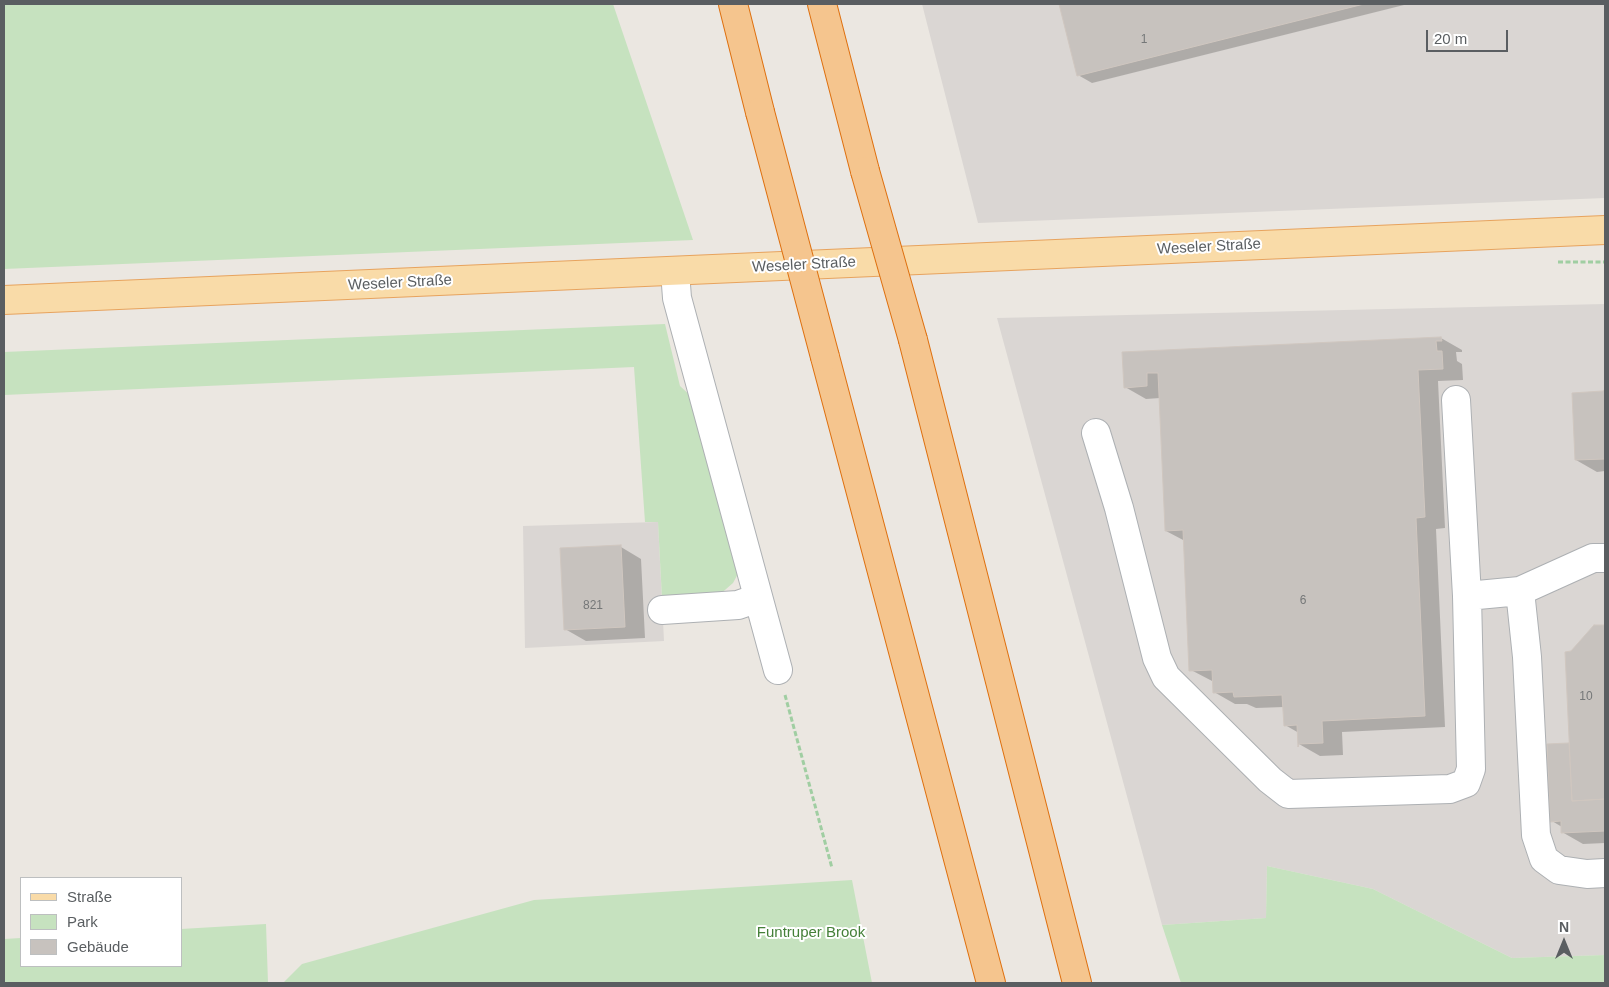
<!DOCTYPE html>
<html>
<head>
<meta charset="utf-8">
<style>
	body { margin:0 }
	#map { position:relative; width:1609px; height:987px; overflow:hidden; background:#ebe7e1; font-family:Helvetica,sans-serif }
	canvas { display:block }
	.frame { position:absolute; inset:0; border:5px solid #5a5e61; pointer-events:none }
	.legend { position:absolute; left:20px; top:877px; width:162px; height:90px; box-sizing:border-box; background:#fff; border:1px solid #bdbfc0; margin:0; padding:6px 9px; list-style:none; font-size:15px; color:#5a5e61 }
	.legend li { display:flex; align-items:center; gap:10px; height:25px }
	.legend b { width:25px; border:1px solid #bdbfc0 }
	.north { position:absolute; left:1539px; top:917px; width:50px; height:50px; -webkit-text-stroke:4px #fff; paint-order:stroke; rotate:0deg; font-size:14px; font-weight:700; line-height:20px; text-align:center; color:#5a5e61 }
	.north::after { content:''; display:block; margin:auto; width:18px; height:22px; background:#5a5e61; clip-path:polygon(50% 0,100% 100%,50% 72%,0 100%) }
	.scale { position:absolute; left:1426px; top:30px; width:82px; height:22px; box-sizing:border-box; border:2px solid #5a5e61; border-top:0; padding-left:6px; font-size:15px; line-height:18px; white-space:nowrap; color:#5a5e61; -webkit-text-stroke:4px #fff; paint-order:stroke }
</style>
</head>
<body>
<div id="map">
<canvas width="1609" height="987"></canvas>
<div class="frame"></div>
<ul class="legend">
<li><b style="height:6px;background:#f9dba8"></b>Straße</li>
<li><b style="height:14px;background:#c6e2bf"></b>Park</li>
<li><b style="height:14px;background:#c7c2be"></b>Gebäude</li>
</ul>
<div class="north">N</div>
<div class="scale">20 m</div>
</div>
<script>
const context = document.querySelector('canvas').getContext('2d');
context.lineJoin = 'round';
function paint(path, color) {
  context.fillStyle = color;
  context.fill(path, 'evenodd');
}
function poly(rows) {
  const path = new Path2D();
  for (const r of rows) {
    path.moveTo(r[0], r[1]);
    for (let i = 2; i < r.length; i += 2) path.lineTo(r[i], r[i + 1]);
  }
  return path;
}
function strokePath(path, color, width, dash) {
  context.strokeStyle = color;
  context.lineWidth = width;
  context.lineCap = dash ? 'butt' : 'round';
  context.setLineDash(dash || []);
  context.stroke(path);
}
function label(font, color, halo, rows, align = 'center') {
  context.font = font + ' Helvetica,sans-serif';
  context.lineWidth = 4;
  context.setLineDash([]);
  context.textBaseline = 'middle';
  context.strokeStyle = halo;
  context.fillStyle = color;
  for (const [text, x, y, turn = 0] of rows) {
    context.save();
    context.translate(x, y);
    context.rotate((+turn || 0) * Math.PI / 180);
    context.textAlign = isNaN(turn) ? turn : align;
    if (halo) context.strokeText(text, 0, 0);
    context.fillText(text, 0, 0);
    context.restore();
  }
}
paint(poly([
	[922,4,1605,4,1605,198,978,223],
	[1605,304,1605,955,1512,958,1373,889,1267,866,1266,918,1162,925,997,318],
	[658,522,664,641,525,648,523,526]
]), '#dad6d3');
paint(poly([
	[4,4,613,4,693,240,4,269],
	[665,324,680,386,694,399,740,570,733,583,718,596,662,599,658,522,645,522,634,367,4,395,4,352],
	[1267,866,1373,889,1512,958,1605,955,1605,983,1181,983,1162,925,1266,918],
	[852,880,872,983,283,983,302,964,534,900],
	[266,924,268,983,4,983,4,939,21,938,21,966,181,966,181,929]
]), '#c6e2bf');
paint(poly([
	[1061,4,1408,4,1092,83,1078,75],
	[1441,338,1462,350,1462,352,1456,352,1457,361,1462,364,1463,380,1438,381,1445,528,1436,529,1445,727,1342,732,1343,755,1320,756,1299,744,1299,733,1285,725,1284,707,1256,708,1247,704,1235,704,1214,692,1214,682,1191,670,1185,541,1166,531,1160,398,1146,399,1125,387,1123,353],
	[1605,391,1605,471,1597,472,1576,460],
	[621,547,641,559,645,638,586,641,565,629],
	[1605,626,1605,843,1583,844,1562,832,1562,827,1552,821,1569,745,1571,746,1571,652,1594,627]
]), '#0003');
const building = poly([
	[1059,4,1364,4,1077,76,1059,4],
	[1441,337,1442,341,1436,341,1437,351,1442,351,1443,369,1418,370,1425,517,1416,518,1425,716,1322,721,1323,743,1299,744,1298,747,1297,725,1284,726,1282,695,1234,697,1233,692,1213,693,1212,670,1189,671,1183,530,1165,531,1165,529,1158,373,1147,373,1147,386,1124,388,1122,352,1441,337],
	[1605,389,1605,459,1575,460,1572,393,1603,391,1605,389],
	[621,545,625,627,564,630,560,548,621,545],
	[1594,625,1605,625,1605,799,1572,801,1565,652,1571,651,1594,625],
	[1569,743,1572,801,1605,799,1605,831,1561,833,1561,821,1550,822,1547,744,1569,743]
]);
paint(building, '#c7c2be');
strokePath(building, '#d0c7c0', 1);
const minor = poly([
	[675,271,677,298,778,670],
	[1456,400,1467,596],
	[1096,433,1119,508,1157,658,1166,677,1270,780,1288,794,1450,789,1466,783,1471,769,1467,596,1520,591,1593,558,1605,558],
	[1520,591,1527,657,1536,835,1544,859,1559,870,1587,874,1605,873],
	[662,610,738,605,758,598]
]);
const major = poly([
	[4,300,1605,230]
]);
const highway = poly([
	[733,4,760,112],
	[822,4,865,171],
	[913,340,1077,983],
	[825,357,991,983]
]);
strokePath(minor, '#adb0b3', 30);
strokePath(major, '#e7a35e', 30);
strokePath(highway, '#de700f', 30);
strokePath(poly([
	[1558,262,1605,262],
	[785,695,832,868]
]), '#a0cea2', 3, [5, 2.5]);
strokePath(minor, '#fff', 28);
strokePath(major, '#f9dba8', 28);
strokePath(highway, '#f5c58e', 28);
const highwayBridge = poly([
	[760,112,825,357],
	[865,171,913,340]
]);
strokePath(highwayBridge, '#de700f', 30, []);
strokePath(highwayBridge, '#f5c58e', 28);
label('12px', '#757778', null, [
	["1",1144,40],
	["6",1303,601],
	["821",593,606],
	["10",1586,697]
]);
label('15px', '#5a5e61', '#fff', [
	["Weseler Straße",1209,247,-3],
	["Weseler Straße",804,265,-3],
	["Weseler Straße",400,283,-3]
]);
label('15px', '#458039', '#fff', [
	["Funtruper Brook",811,933]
]);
</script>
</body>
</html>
